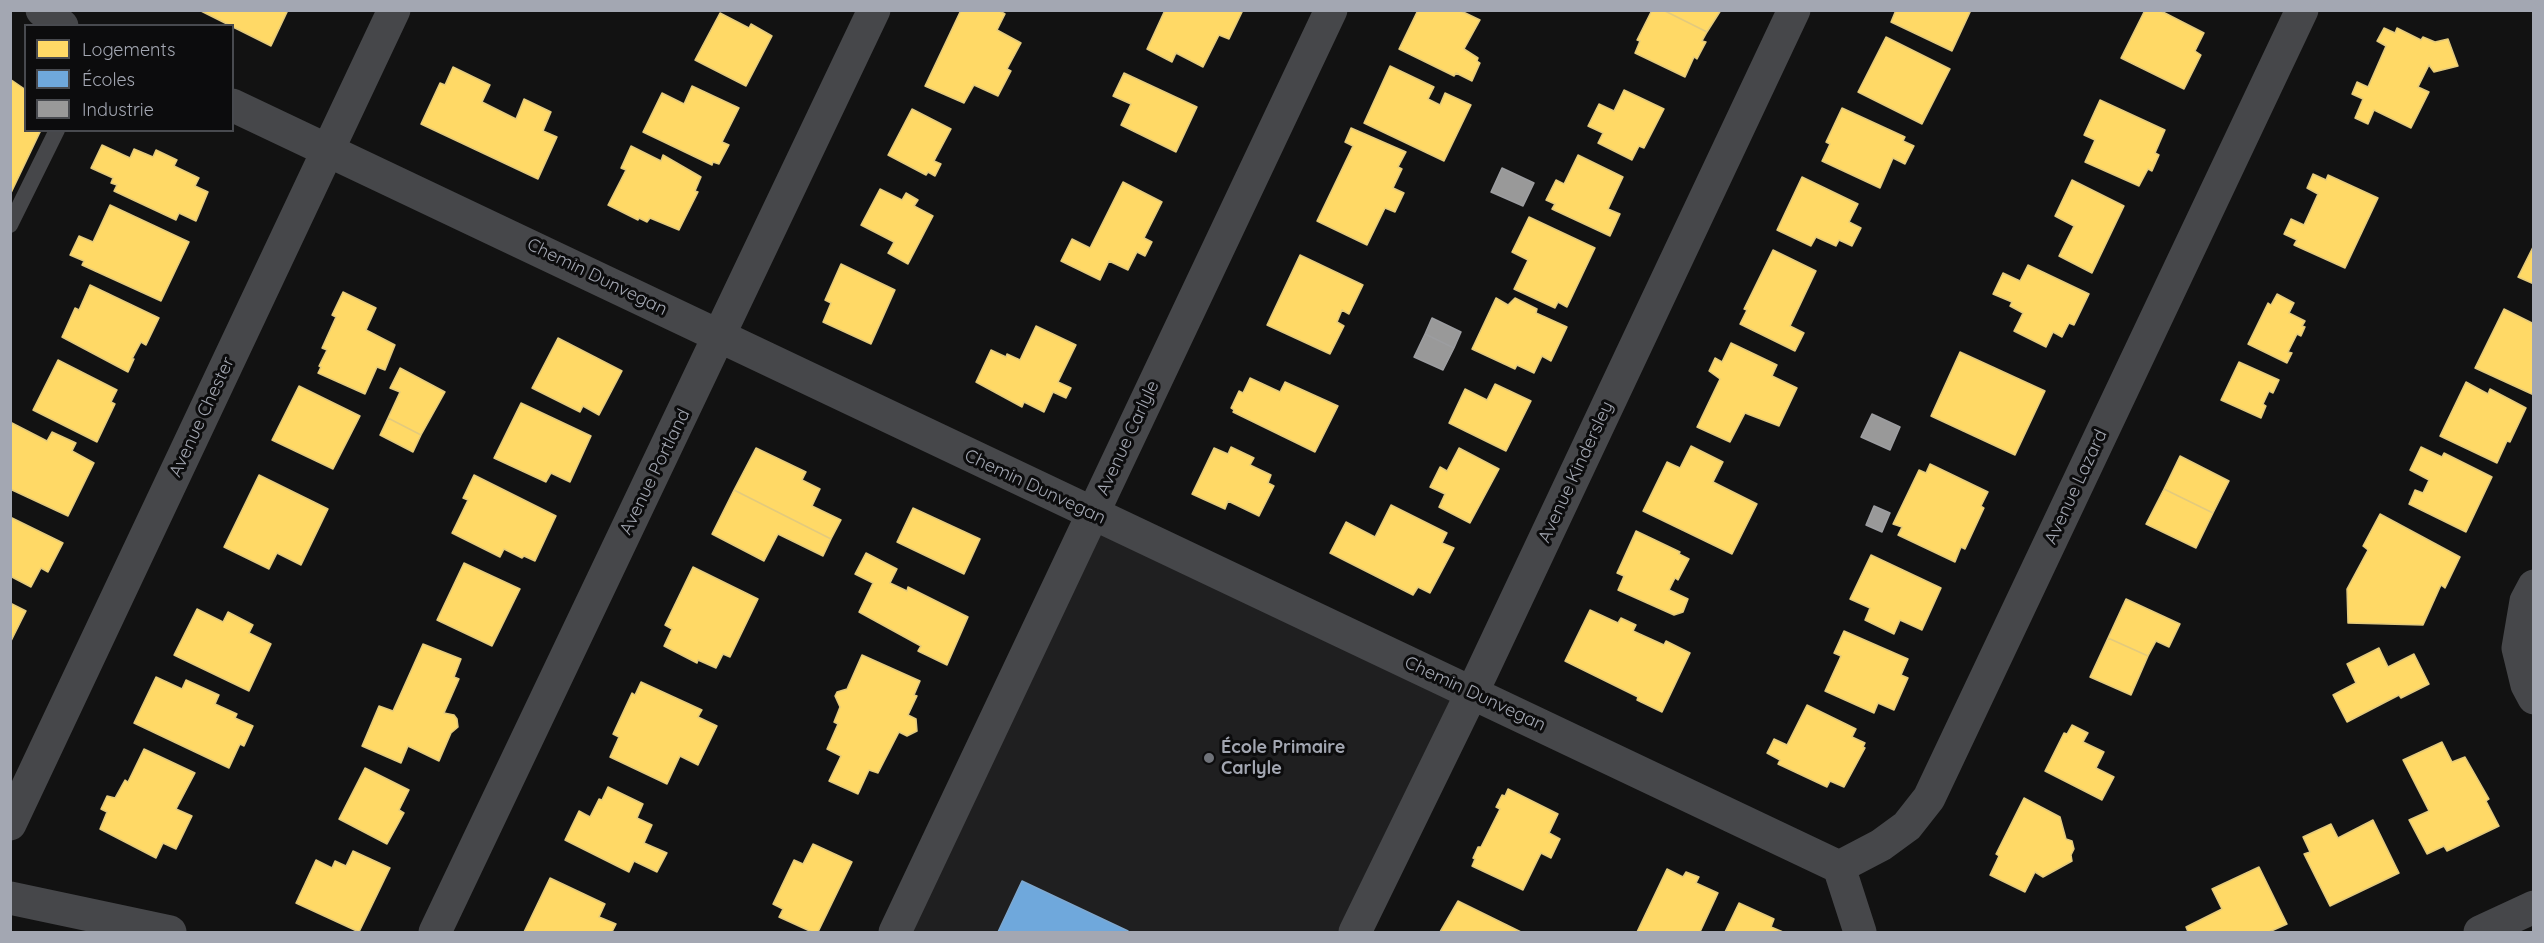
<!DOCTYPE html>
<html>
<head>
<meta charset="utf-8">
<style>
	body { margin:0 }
	#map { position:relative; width:2544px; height:943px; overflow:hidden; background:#121212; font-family:Quicksand,sans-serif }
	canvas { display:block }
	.frame { position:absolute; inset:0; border:12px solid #a3a7b2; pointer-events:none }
	.legend { position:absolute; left:24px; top:24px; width:210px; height:108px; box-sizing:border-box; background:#0c0c0d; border:2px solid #484a4f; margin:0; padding:8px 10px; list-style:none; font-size:18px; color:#a3a7b2 }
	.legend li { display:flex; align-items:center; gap:12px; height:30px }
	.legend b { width:30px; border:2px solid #484a4f }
</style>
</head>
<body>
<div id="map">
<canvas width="2544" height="943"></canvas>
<div class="frame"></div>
<ul class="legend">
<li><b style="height:16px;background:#ffd966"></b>Logements</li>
<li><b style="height:16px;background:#6fa8dc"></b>Écoles</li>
<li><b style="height:16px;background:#999"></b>Industrie</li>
</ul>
</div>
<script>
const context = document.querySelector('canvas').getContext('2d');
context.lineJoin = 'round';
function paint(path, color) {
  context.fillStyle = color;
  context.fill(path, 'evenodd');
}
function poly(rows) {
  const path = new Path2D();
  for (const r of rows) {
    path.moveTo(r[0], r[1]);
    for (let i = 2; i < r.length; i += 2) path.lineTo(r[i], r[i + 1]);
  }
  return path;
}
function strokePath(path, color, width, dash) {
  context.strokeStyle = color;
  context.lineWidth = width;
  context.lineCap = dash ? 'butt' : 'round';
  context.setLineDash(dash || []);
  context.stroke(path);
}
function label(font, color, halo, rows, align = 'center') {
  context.font = font + ' Quicksand,sans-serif';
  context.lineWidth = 6;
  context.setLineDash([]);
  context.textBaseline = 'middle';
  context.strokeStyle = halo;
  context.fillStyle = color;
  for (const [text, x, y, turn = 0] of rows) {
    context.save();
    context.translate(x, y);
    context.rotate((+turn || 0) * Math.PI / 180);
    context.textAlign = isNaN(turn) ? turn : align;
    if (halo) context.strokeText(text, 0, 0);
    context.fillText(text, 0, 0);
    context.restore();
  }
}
paint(poly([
	[1092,514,1472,693,1355,932,895,932]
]), '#1f1f20');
const homes = poly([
	[199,10,288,10,271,46,199,10],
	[961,10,998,10,1005,14,997,30,1021,43,1007,69,1011,71,998,96,974,85,964,103,925,86,961,10],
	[1165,10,1176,11,1243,10,1229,39,1219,35,1203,67,1176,53,1172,62,1147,49,1165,10],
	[1418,10,1459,10,1480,20,1464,49,1478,58,1477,61,1480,63,1472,81,1456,73,1454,76,1399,49,1418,10],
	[1652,10,1663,10,1707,32,1702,41,1706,42,1697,59,1694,57,1685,77,1635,53,1640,41,1637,40,1652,10],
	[1663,10,1721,10,1707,32,1663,10],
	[1896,10,1971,10,1952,51,1891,22,1896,10],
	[2145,10,2159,10,2204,33,2195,51,2201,55,2184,89,2121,58,2145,10],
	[720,13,749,28,751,24,772,36,746,86,695,60,720,13],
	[2384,28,2395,33,2397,28,2421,40,2423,37,2435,42,2448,39,2458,66,2434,72,2429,65,2418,87,2429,92,2411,128,2374,110,2368,124,2355,118,2363,99,2352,94,2357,82,2368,87,2386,46,2377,41,2384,28],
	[1886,37,1950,69,1922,124,1858,92,1886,37],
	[1390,66,1434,87,1428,99,1440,105,1445,93,1471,105,1444,161,1364,123,1390,66],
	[453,67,490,85,482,102,516,119,524,99,551,112,543,131,557,137,538,179,421,124,440,83,445,85,453,67],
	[1124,73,1197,107,1176,152,1121,125,1131,104,1113,96,1124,73],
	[10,79,26,90,26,130,41,130,10,195,10,79],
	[692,86,739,108,722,142,729,145,719,164,713,162,712,165,643,132,662,93,684,104,692,86],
	[1624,90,1664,109,1644,148,1639,146,1632,160,1598,143,1603,133,1588,126,1599,104,1614,111,1624,90],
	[2100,100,2165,130,2155,153,2159,155,2152,171,2148,169,2139,186,2085,162,2095,140,2084,135,2100,100],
	[1842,108,1905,137,1903,141,1914,146,1905,164,1893,158,1880,188,1822,161,1830,144,1826,142,1842,108],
	[912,109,951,129,934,161,941,164,935,176,928,172,926,175,888,155,912,109],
	[1351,128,1406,152,1398,167,1402,169,1393,188,1404,193,1395,212,1385,208,1367,245,1317,221,1353,146,1345,142,1351,128],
	[102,145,130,158,134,149,153,157,156,150,177,160,174,166,199,178,195,186,208,192,196,221,179,213,176,220,114,191,117,185,111,183,113,178,91,168,102,145],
	[631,146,661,161,663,155,701,177,695,191,698,192,679,230,650,218,647,222,639,218,638,220,608,205,626,170,621,168,631,146],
	[1578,155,1623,177,1608,209,1620,214,1610,236,1552,209,1555,204,1546,200,1556,180,1564,184,1578,155],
	[2313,174,2326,180,2328,175,2378,198,2345,268,2294,245,2297,240,2284,234,2291,219,2304,225,2318,194,2307,188,2313,174],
	[1802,177,1858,204,1849,222,1861,228,1852,246,1839,240,1836,246,1816,237,1811,246,1777,230,1802,177],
	[2072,180,2124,206,2092,273,2059,256,2074,226,2055,216,2072,180],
	[1123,182,1162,202,1144,238,1152,242,1145,256,1137,252,1128,270,1109,261,1100,280,1061,261,1072,239,1090,248,1123,182],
	[880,189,902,200,906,193,918,200,914,206,933,216,908,264,888,253,894,242,861,225,880,189],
	[110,205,189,242,161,301,82,265,84,261,70,255,79,236,93,242,110,205],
	[1529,217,1595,248,1567,307,1558,302,1555,308,1514,289,1528,260,1512,252,1529,217],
	[2534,245,2534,284,2518,277,2534,245],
	[1773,250,1816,271,1790,326,1804,333,1795,351,1740,324,1747,310,1744,309,1773,250],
	[1300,255,1363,285,1349,314,1342,310,1337,322,1344,326,1330,354,1267,325,1300,255],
	[841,264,895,290,871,344,823,322,831,303,825,300,841,264],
	[2028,265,2089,294,2074,325,2069,323,2062,337,2053,332,2046,347,2014,331,2023,313,2010,306,2012,302,1993,294,2003,273,2020,281,2028,265],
	[90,285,159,318,146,345,141,342,132,359,134,359,128,372,62,337,75,308,79,310,90,285],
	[343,292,376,308,366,330,395,345,385,370,377,367,365,394,318,373,321,367,319,366,327,350,322,348,336,317,332,315,343,292],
	[2277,294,2294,303,2289,313,2305,321,2302,326,2305,327,2301,336,2297,334,2288,352,2292,353,2287,363,2248,344,2268,303,2271,305,2277,294],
	[1496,298,1508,305,1515,298,1537,309,1536,313,1567,327,1551,361,1542,356,1534,373,1517,365,1515,369,1472,349,1496,298],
	[2504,309,2534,324,2534,395,2475,368,2504,309],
	[1036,326,1076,345,1058,382,1071,388,1066,398,1053,392,1044,412,1024,402,1022,407,976,382,991,350,1006,357,1007,354,1020,360,1036,326],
	[558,338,622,371,599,415,583,406,580,412,532,388,558,338],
	[1731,343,1777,365,1772,376,1797,388,1779,426,1745,413,1730,442,1697,427,1720,379,1709,371,1715,358,1722,362,1731,343],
	[1960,352,2045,391,2015,455,1931,416,1960,352],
	[58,360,117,390,111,402,115,404,97,442,33,410,58,360],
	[2239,362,2279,380,2273,393,2269,391,2263,404,2266,406,2261,418,2221,400,2239,362],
	[400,368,445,392,421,435,388,418,400,392,390,388,400,368],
	[1250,378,1280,392,1285,382,1338,406,1315,452,1233,412,1234,410,1231,408,1239,391,1243,393,1250,378],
	[2466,382,2488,394,2490,389,2526,408,2510,442,2507,441,2497,463,2440,436,2466,382],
	[1495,384,1531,401,1506,451,1449,423,1465,389,1487,400,1495,384],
	[299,386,360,416,333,469,272,440,299,386],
	[521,403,591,436,570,482,551,473,546,482,494,458,521,403],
	[388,418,421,435,413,452,380,435,388,418],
	[10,422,47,441,52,432,76,443,72,451,94,463,68,516,10,489,10,422],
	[1691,446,1723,462,1713,482,1757,504,1732,554,1643,511,1667,462,1680,468,1691,446],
	[1231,447,1254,458,1250,465,1271,475,1268,483,1274,486,1259,516,1228,501,1225,509,1192,494,1214,448,1228,454,1231,447],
	[2421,447,2442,457,2444,453,2492,477,2466,532,2409,504,2415,490,2423,493,2429,480,2410,470,2421,447],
	[756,448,806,472,802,480,820,489,812,506,841,520,831,539,734,490,756,448],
	[1459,448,1499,469,1470,523,1439,507,1445,494,1430,487,1440,467,1447,471,1459,448],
	[2180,456,2229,481,2213,513,2164,489,2180,456],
	[1930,464,1988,492,1981,506,1984,508,1965,549,1961,547,1955,562,1898,535,1902,527,1893,524,1919,470,1926,473,1930,464],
	[259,475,328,509,301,565,277,553,269,569,224,547,259,475],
	[474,475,556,516,535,561,524,556,522,558,504,549,500,557,452,533,468,500,463,498,474,475],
	[2164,489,2213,513,2196,548,2146,524,2164,489],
	[734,490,831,539,823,556,778,534,764,561,712,534,734,490],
	[1391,505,1447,533,1442,543,1454,548,1430,593,1418,587,1413,595,1330,553,1346,522,1375,537,1391,505],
	[913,508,980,539,964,574,897,542,913,508],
	[2380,514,2460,557,2445,588,2441,585,2423,625,2348,623,2347,589,2368,550,2363,546,2380,514],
	[10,517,63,543,48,572,41,568,31,587,10,576,10,517],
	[1636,531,1680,552,1679,554,1689,559,1678,580,1675,578,1669,590,1688,599,1683,612,1674,615,1618,590,1624,576,1617,573,1636,531],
	[866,553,897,569,890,583,907,591,908,587,968,617,947,665,918,651,921,646,859,612,873,583,855,574,866,553],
	[1871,555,1941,588,1922,630,1900,620,1894,634,1865,620,1870,608,1850,599,1871,555],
	[464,563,520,589,492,646,437,620,464,563],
	[693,567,758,599,730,657,723,654,716,668,698,660,697,663,664,646,672,629,665,625,693,567],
	[2126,599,2180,624,2169,647,2156,641,2148,656,2108,638,2126,599],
	[10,603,26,611,10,643,10,603],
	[197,609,223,622,228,612,253,625,249,633,271,644,249,691,174,655,197,609],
	[1590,610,1618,623,1621,618,1636,625,1633,631,1664,645,1666,641,1690,653,1662,712,1637,700,1638,697,1565,661,1590,610],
	[1844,631,1908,659,1901,675,1908,678,1894,710,1878,703,1874,713,1825,691,1841,656,1834,653,1844,631],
	[2108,638,2148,656,2131,695,2090,677,2108,638],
	[423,644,461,659,454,677,459,679,444,713,454,715,457,719,458,727,451,733,439,761,408,746,401,763,362,746,379,706,393,711,423,644],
	[2379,648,2388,667,2414,654,2429,684,2401,698,2399,695,2347,722,2333,695,2356,683,2347,664,2379,648],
	[862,655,920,681,914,695,917,696,908,715,916,719,917,731,907,736,899,732,878,773,869,770,858,794,829,781,841,756,827,749,838,724,834,722,840,707,835,696,837,692,847,689,862,655],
	[156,677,182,689,186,680,219,695,215,704,237,714,235,718,253,726,244,746,240,744,229,768,134,723,156,677],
	[641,682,702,710,698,717,717,726,698,765,680,756,667,784,610,757,619,737,613,734,632,693,635,695,641,682],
	[1807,705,1856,729,1852,737,1865,743,1863,747,1865,748,1844,787,1830,781,1827,787,1778,764,1780,760,1767,753,1774,739,1787,745,1807,705],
	[2072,725,2088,733,2083,742,2104,752,2096,768,2114,777,2102,800,2045,771,2064,733,2067,734,2072,725],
	[2442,742,2452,762,2465,757,2489,799,2486,801,2499,826,2447,851,2444,846,2427,854,2409,820,2429,811,2403,760,2442,742],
	[144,749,195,773,176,809,192,816,176,849,163,843,156,858,100,829,107,812,101,809,107,796,115,798,125,780,128,782,144,749],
	[365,768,409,790,399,810,404,813,387,844,339,819,365,768],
	[608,787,643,804,637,818,652,825,644,843,667,853,657,872,634,861,629,872,565,840,579,811,590,817,599,799,602,800,608,787],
	[1508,789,1558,814,1549,833,1560,839,1551,858,1541,853,1523,890,1472,866,1475,859,1473,858,1478,847,1481,847,1500,809,1496,807,1502,795,1505,796,1508,789],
	[2024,798,2060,817,2066,839,2072,841,2074,849,2071,855,2072,861,2043,877,2035,872,2025,892,1990,875,1999,856,1996,854,2024,798],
	[2373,820,2399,873,2330,906,2304,854,2310,852,2303,837,2331,824,2338,838,2373,820],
	[813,844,852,862,818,932,812,932,779,917,783,909,773,904,794,860,803,864,813,844],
	[353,851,390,868,359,932,296,903,316,860,332,868,335,861,346,866,353,851],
	[2259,867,2287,924,2269,932,2188,932,2186,927,2222,909,2212,889,2259,867],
	[1667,869,1683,877,1686,872,1699,877,1696,883,1718,893,1700,932,1637,932,1667,869],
	[550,878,605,904,599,917,616,924,612,932,524,932,550,878],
	[1458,901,1521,932,1440,932,1458,901],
	[1739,903,1774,919,1771,927,1783,932,1725,932,1739,903]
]);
paint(homes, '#ffd966');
strokePath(homes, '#e3ca7d', 1.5);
const schools = poly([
	[1022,881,1128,931,1128,932,998,932,1022,881]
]);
paint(schools, '#6fa8dc');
strokePath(schools, '#7fa8cf', 1.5);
const industry = poly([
	[1502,168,1534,183,1523,206,1491,192,1502,168],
	[1432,318,1461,332,1454,348,1425,334,1432,318],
	[1425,334,1454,348,1443,370,1414,357,1425,334],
	[1872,414,1900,427,1890,450,1861,437,1872,414],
	[1874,506,1890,513,1882,532,1866,525,1874,506]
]);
paint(industry, '#999');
strokePath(industry, '#9c9da0', 1.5);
strokePath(poly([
	[10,225,57,130]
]), '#46474a', 16);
strokePath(poly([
	[42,10,62,26],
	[232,105,1839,867],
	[2534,586,2526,601,2518,648,2527,685,2534,698],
	[10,824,394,10],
	[10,898,170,932],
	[435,932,874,10],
	[895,932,1331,10],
	[1355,932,1481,674,1794,10],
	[1860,932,1839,867,1881,845,1907,826,1929,798,2302,10]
]), '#46474a', 33);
strokePath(poly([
	[2480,932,2534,907]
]), '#46474a', 33);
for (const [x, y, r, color] of [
	[1209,758,6,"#70737a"]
]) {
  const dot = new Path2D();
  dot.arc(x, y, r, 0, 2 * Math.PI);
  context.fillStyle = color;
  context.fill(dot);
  strokePath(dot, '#0c0c0d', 2);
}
label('18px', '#a3a7b2', '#0c0c0d', [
	["Chemin Dunvegan",597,277,26],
	["Avenue Chester",202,417,-65],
	["Avenue Carlyle",1128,438,-65],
	["Avenue Portland",655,472,-64],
	["Avenue Kindersley",1576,472,-65],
	["Chemin Dunvegan",1035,487,25],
	["Avenue Lazard",2076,487,-65],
	["Chemin Dunvegan",1475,694,25]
]);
label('bold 18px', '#a3a7b2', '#0c0c0d', [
	["École Primaire",1221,748],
	["Carlyle",1221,769]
], 'left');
</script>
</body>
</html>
